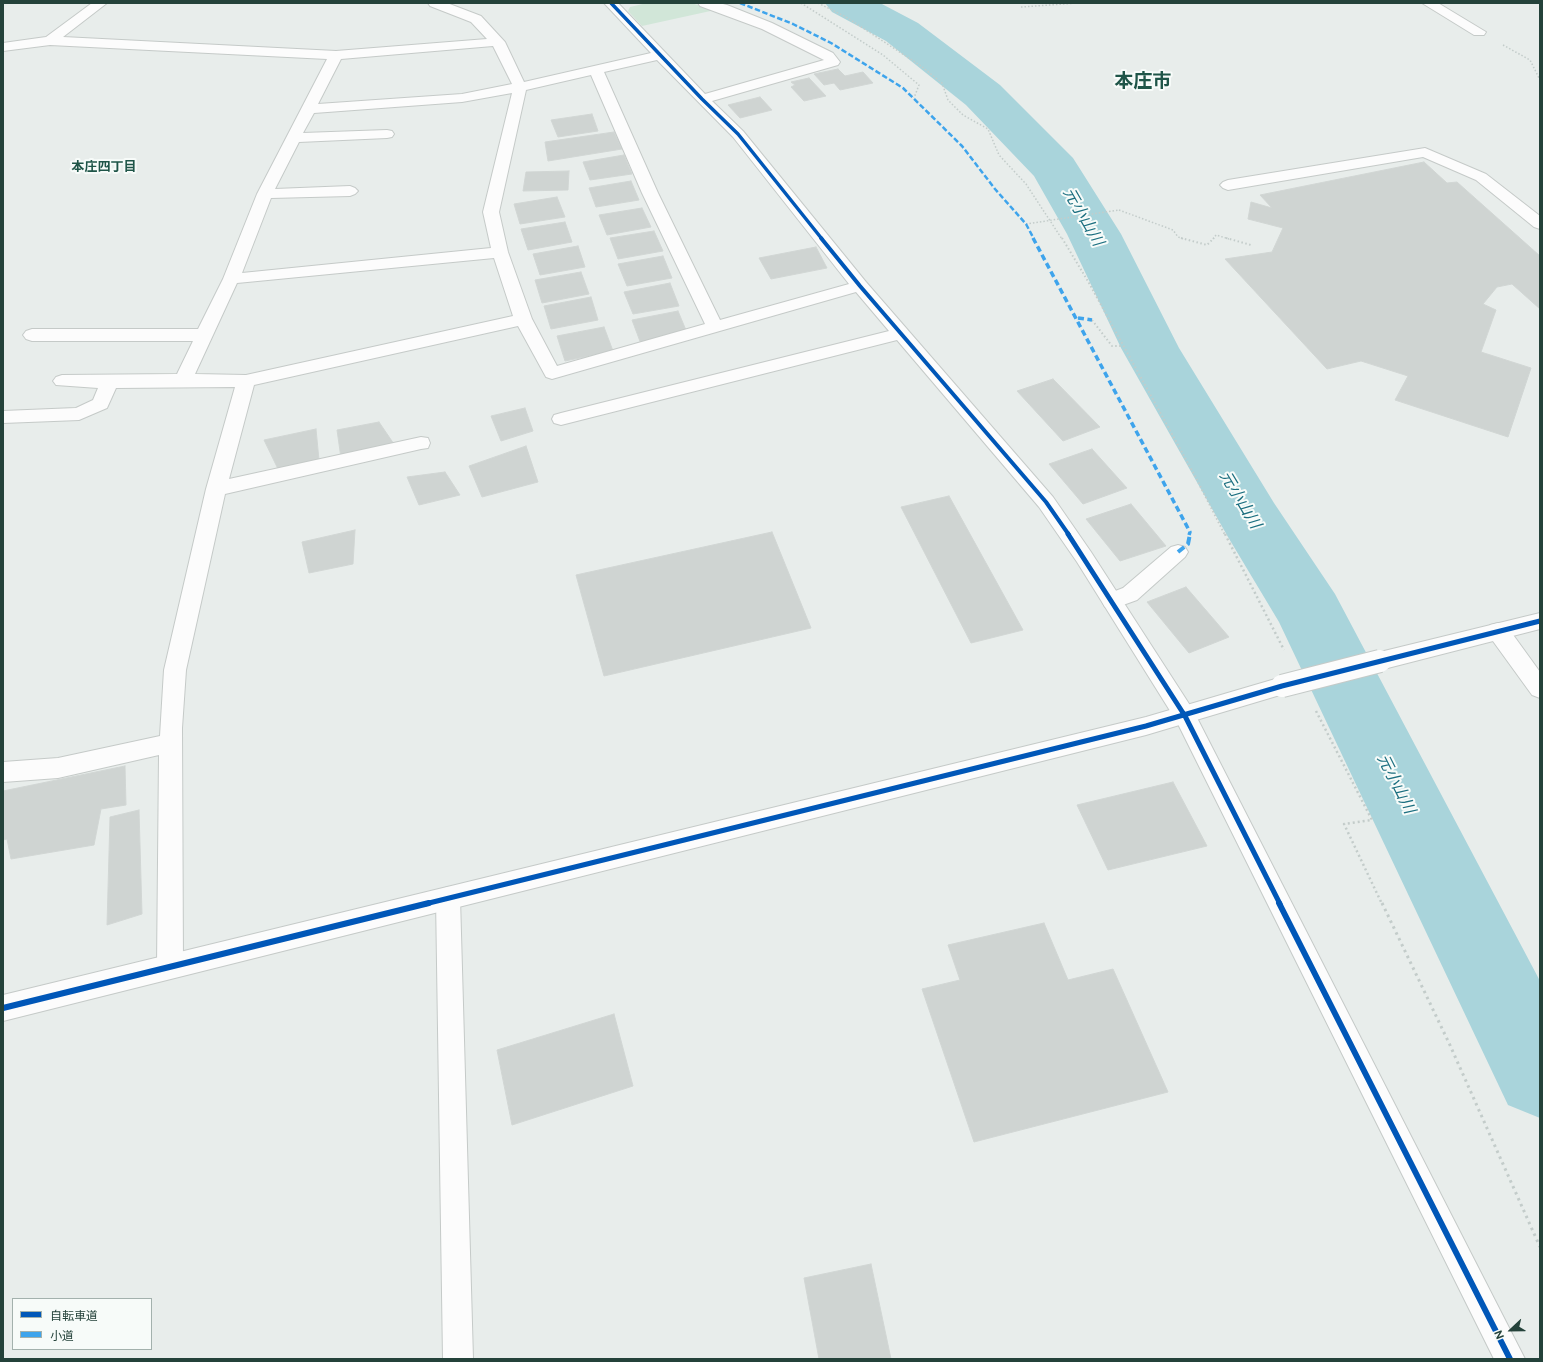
<!DOCTYPE html>
<html>
<head>
<meta charset="utf-8">
<style>
	body { margin:0 }
	#map { position:relative; width:1543px; height:1362px; overflow:hidden; background:#e8edeb; font-family:Figtree,"Noto Sans JP",sans-serif }
	canvas { display:block }
	.frame { position:absolute; inset:0; border:4px solid #24423a; pointer-events:none }
	.legend { position:absolute; left:12px; top:1298px; width:140px; height:52px; box-sizing:border-box; background:#f7fbf9; border:1px solid #a3b1ad; margin:0; padding:5px 7px; list-style:none; font-size:12px; color:#24423a }
	.legend li { display:flex; align-items:center; gap:8px; height:20px }
	.legend b { width:20px; border:1px solid #a3b1ad }
	.north { position:absolute; left:1491px; top:1310px; width:40px; height:40px; -webkit-text-stroke:3px #f7fbf9; paint-order:stroke; rotate:248deg; font-size:11px; font-weight:700; line-height:16px; text-align:center; color:#24423a }
	.north::after { content:''; display:block; margin:auto; width:14px; height:18px; background:#24423a; clip-path:polygon(50% 0,100% 100%,50% 72%,0 100%) }
</style>
</head>
<body>
<div id="map">
<canvas width="1543" height="1362"></canvas>
<div class="frame"></div>
<ul class="legend">
<li><b style="height:5px;background:#0057b8"></b>自転車道</li>
<li><b style="height:5px;background:#3ea4ec"></b>小道</li>
</ul>
<div class="north">N</div>
</div>
<script>
const context = document.querySelector('canvas').getContext('2d');
context.lineJoin = 'round';
function paint(path, color) {
  context.fillStyle = color;
  context.fill(path, 'evenodd');
}
function poly(rows) {
  const path = new Path2D();
  for (const r of rows) {
    path.moveTo(r[0], r[1]);
    for (let i = 2; i < r.length; i += 2) path.lineTo(r[i], r[i + 1]);
  }
  return path;
}
function strokePath(path, color, width, dash) {
  context.strokeStyle = color;
  context.lineWidth = width;
  context.lineCap = dash ? 'butt' : 'round';
  context.setLineDash(dash || []);
  context.stroke(path);
}
function label(font, color, halo, rows, align = 'center') {
  context.font = font + ' Figtree,"Noto Sans JP",sans-serif';
  context.lineWidth = 4;
  context.setLineDash([]);
  context.textBaseline = 'middle';
  context.strokeStyle = halo;
  context.fillStyle = color;
  for (const [text, x, y, turn = 0] of rows) {
    context.save();
    context.translate(x, y);
    context.rotate((+turn || 0) * Math.PI / 180);
    context.textAlign = isNaN(turn) ? turn : align;
    if (halo) context.strokeText(text, 0, 0);
    context.fillText(text, 0, 0);
    context.restore();
  }
}
paint(poly([
	[647,3,691,3,715,10,642,26,628,11,630,7]
]), '#d1e6d8');
paint(poly([
	[825,3,880,3,918,23,1000,85,1073,158,1080,169,1121,234,1179,348,1274,503,1335,594,1540,981,1540,1118,1508,1105,1279,622,1228,537,1121,348,1067,234,1034,176,966,105,886,41,832,12,825,3]
]), '#a9d4db');
const building = poly([
	[838,69,845,76,863,72,873,83,840,90,834,83,824,85,814,74,838,69],
	[809,78,826,96,804,101,791,87,795,85,791,82,809,78],
	[760,97,772,110,740,118,728,105,760,97],
	[592,114,598,131,558,137,551,120,592,114],
	[614,132,622,149,548,161,545,142,614,132],
	[624,155,632,174,590,180,583,162,624,155],
	[1424,162,1447,183,1457,182,1540,256,1540,309,1512,284,1497,287,1483,304,1496,310,1481,352,1531,368,1508,437,1395,400,1408,376,1361,361,1327,369,1225,259,1272,252,1283,228,1248,219,1251,202,1272,208,1260,195,1424,162],
	[569,171,568,190,523,191,526,172,569,171],
	[631,181,639,200,596,207,589,188,631,181],
	[557,197,565,217,520,224,514,204,557,197],
	[642,208,651,227,607,235,599,215,642,208],
	[565,222,572,242,528,250,521,229,565,222],
	[654,231,663,251,618,259,610,238,654,231],
	[578,246,585,267,540,275,533,254,578,246],
	[816,247,827,268,771,279,759,258,816,247],
	[663,256,672,278,627,286,618,264,663,256],
	[581,272,589,294,542,303,535,280,581,272],
	[670,283,679,306,633,314,624,292,670,283],
	[591,297,598,320,551,329,544,306,591,297],
	[678,311,688,335,641,344,632,320,678,311],
	[604,327,613,351,565,361,557,336,604,327],
	[1053,379,1100,427,1063,441,1017,391,1053,379],
	[525,408,533,431,501,441,491,416,525,408],
	[379,422,396,447,341,458,337,430,379,422],
	[316,429,319,460,278,469,264,440,316,429],
	[526,446,538,482,482,497,469,466,526,446],
	[1092,449,1127,488,1083,504,1049,464,1092,449],
	[445,472,460,495,419,505,407,477,445,472],
	[949,496,1023,630,971,643,901,507,949,496],
	[1131,504,1166,546,1120,561,1086,519,1131,504],
	[355,530,353,564,309,573,302,542,355,530],
	[772,532,811,628,604,676,576,575,772,532],
	[1186,587,1229,637,1189,653,1147,602,1186,587],
	[125,766,126,805,101,809,94,845,11,859,7,839,3,840,3,791,125,766],
	[1173,782,1207,846,1108,870,1077,805,1173,782],
	[139,810,142,914,107,925,110,817,139,810],
	[1044,923,1068,980,1113,969,1168,1092,974,1142,922,989,960,980,948,945,1044,923],
	[614,1014,633,1086,512,1125,497,1050,614,1014],
	[871,1264,891,1359,819,1359,804,1278,871,1264]
]);
paint(building, '#cfd4d2');
strokePath(building, '#d1d6d4', 1);
const service = poly([
	[1425,148,1486,174,1540,216,1540,229,1534,227,1476,180,1423,157,1228,190,1223,188,1220,185,1223,182,1228,180,1425,148],
	[1178,545,1185,547,1188,552,1185,557,1137,600,1112,609,1105,607,1102,601,1105,595,1123,588,1171,547,1178,545],
	[1498,623,1506,625,1540,672,1540,698,1532,695,1490,637,1487,631,1490,625,1498,623],
	[448,887,457,890,460,898,473,1359,443,1359,436,898,439,890,448,887]
]);
const minor = poly([
	[92,3,107,3,63,37,336,51,487,39,471,22,430,6,428,3,447,3,481,16,505,42,524,82,651,53,604,3,618,3,705,94,824,60,762,29,700,6,698,3,719,3,727,5,772,23,833,53,840,62,838,65,712,101,743,131,866,282,1053,497,1091,552,1193,710,1525,1359,1494,1359,1177,722,1077,562,1039,507,897,340,561,425,554,423,552,419,554,415,561,413,889,331,856,292,552,379,546,377,518,326,254,385,229,479,421,437,428,438,430,443,428,448,421,449,225,494,186,670,182,728,183,966,179,975,170,978,161,975,157,966,159,755,58,778,3,782,3,762,58,758,160,736,164,670,206,489,235,387,116,388,107,408,79,420,3,423,3,411,76,408,93,400,98,388,56,385,53,381,56,377,62,375,177,374,193,341,32,341,26,339,23,335,26,331,32,329,198,329,223,279,257,194,327,59,50,45,3,51,3,43,46,37,92,3],
	[493,46,512,84,462,94,318,104,341,59,493,46],
	[657,60,733,137,849,284,720,320,658,193,604,72,657,60],
	[591,75,642,193,705,324,557,366,532,319,508,252,499,212,526,90,591,75],
	[512,93,483,212,491,248,242,273,271,198,350,196,355,194,358,191,355,188,350,186,275,189,299,142,387,138,392,137,394,134,392,131,387,130,303,133,314,113,462,102,512,93],
	[494,258,513,316,246,375,195,374,237,283,494,258],
	[1422,3,1438,3,1486,32,1484,35,1474,35,1422,3]
]);
const tertiary = poly([
	[1540,613,1540,629,1380,670,1372,667,1369,661,1372,655,1380,652,1540,613],
	[1282,677,1290,680,1293,686,1290,692,1146,735,3,1021,3,995,1146,717,1282,677]
]);
strokePath(service, '#c5cac8', 2);
strokePath(minor, '#c5cac8', 2);
strokePath(tertiary, '#c5cac8', 2);
strokePath(poly([
	[801,3,883,55,919,85,914,98],
	[818,3,846,17,921,66,942,83,948,100,963,115,988,129,999,155,1026,184,1062,239],
	[1021,7,1078,3],
	[1503,45,1530,60,1540,80],
	[1119,210,1173,230,1178,237,1184,239],
	[1213,239,1216,235,1229,239]
]), '#c3ccca', 1.5, [1.5, 2]);
strokePath(poly([
	[1062,238,1089,283,1195,476,1225,535],
	[1181,238,1207,245,1214,238],
	[1226,238,1251,245],
	[1092,320,1112,346,1122,346]
]), '#c3ccca', 2, [1.5, 2.5]);
strokePath(poly([
	[1225,534,1284,650],
	[1316,711,1372,820,1344,824,1382,904]
]), '#c3ccca', 2.5, [2, 3]);
strokePath(poly([
	[1382,903,1449,1043,1540,1247]
]), '#c3ccca', 3, [2.5, 4]);
paint(service, '#fcfcfc');
paint(minor, '#fcfcfc');
paint(tertiary, '#fcfcfc');
const tertiaryBridge = poly([
	[1282,686,1380,661]
]);
strokePath(tertiaryBridge, '#c5cac8', 24, []);
strokePath(poly([
	[1026,224,1119,210]
]), '#c3ccca', 1.5, [1.5, 2]);
strokePath(tertiaryBridge, '#fcfcfc', 22);
strokePath(poly([
	[740,3,793,24,831,43,903,88,962,146,995,189,1026,224,1034,239]
]), '#3ea4ec', 2.5, [5.5, 2.5]);
strokePath(poly([
	[1033,238,1190,532,1189,535],
	[1078,318,1092,320]
]), '#3ea4ec', 3.5, [6, 3.5]);
strokePath(poly([
	[1178,552,1188,544,1190,534]
]), '#3ea4ec', 4, [8, 4]);
strokePath(poly([
	[611,3,702,99,738,134,822,239]
]), '#0057b8', 3.5);
strokePath(poly([
	[821,238,860,286,1046,502,1069,535]
]), '#0057b8', 4);
strokePath(poly([
	[1068,534,1185,716,1280,904],
	[425,904,1146,726,1282,686,1540,621]
]), '#0057b8', 5);
strokePath(poly([
	[1279,903,1510,1359],
	[3,1008,429,903]
]), '#0057b8', 6);
label('bold 13px', '#1f5548', '#f7fbf9', [
	["本庄四丁目",104,167]
]);
label('italic 16px', '#1c6f80', '#f7fbf9', [
	["元小山川",1083,217,60],
	["元小山川",1240,500,59],
	["元小山川",1396,784,63]
]);
label('bold 19px', '#1f5548', '#f7fbf9', [
	["本庄市",1143,81]
]);
</script>
</body>
</html>
